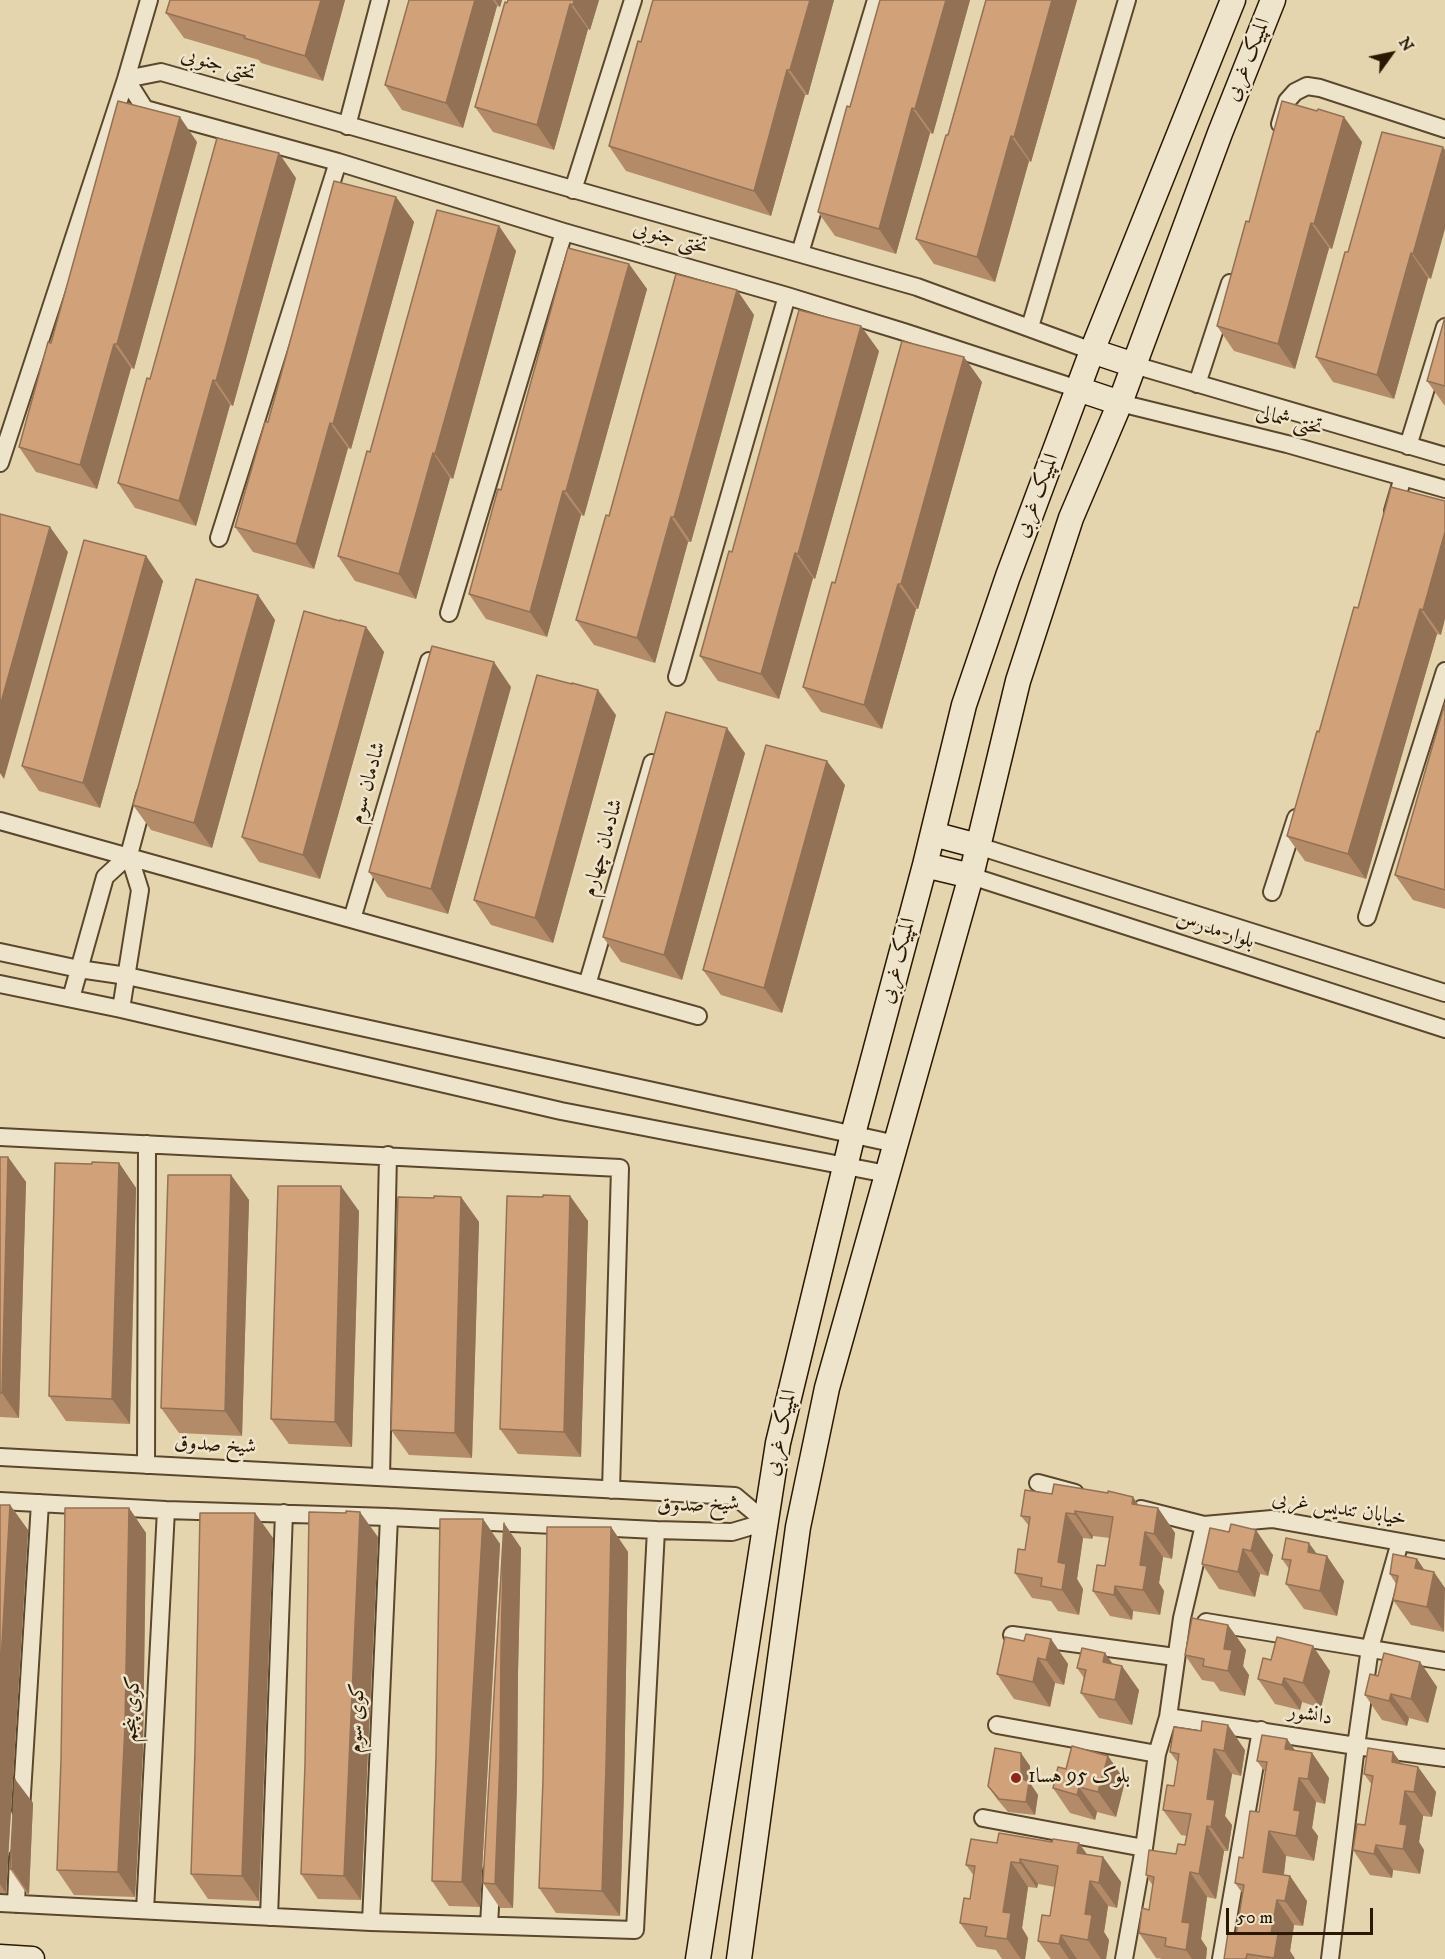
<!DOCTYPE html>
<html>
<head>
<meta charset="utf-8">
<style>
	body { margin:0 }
	#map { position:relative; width:1445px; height:1959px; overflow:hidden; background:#e5d5af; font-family:"IM FELL DW Pica",serif }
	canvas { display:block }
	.north { position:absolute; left:1361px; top:24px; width:60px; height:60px; -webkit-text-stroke:4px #eee4cb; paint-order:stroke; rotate:57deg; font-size:16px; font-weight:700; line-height:24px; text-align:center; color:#2b1800 }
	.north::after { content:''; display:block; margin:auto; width:21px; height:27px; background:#2b1800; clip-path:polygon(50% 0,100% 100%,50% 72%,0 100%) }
	.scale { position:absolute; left:1226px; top:1908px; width:147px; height:27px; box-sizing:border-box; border:3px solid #2b1800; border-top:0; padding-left:8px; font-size:18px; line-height:21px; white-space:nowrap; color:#2b1800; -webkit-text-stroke:4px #eee4cb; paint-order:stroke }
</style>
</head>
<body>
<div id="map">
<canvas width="1445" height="1959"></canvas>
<div class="north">N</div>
<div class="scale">50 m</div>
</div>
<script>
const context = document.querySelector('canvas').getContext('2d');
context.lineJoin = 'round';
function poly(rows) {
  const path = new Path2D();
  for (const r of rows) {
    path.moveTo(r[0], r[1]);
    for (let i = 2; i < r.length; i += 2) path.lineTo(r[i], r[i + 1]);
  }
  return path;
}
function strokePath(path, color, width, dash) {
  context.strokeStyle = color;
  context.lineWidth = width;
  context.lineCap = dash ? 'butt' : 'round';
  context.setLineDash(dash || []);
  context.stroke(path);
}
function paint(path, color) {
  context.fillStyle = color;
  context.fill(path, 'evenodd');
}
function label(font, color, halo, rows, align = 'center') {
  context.font = font + ' "IM FELL DW Pica",Amiri,serif';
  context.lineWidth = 5;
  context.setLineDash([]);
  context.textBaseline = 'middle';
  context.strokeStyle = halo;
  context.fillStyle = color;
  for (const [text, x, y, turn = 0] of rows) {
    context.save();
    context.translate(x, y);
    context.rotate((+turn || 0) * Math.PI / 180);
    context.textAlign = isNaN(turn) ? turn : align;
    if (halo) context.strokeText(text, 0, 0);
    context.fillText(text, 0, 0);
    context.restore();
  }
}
const street = poly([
	[1280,124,1287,101,1295,92,1307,86,1320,88,1445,129],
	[347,126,380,0],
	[573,190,633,0],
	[800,253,876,0],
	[1030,327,1127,0],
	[1134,365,1445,456],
	[1197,384,1230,283],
	[1078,389,904,332,787,296,564,232,338,162,145,109,126,79,161,72,917,287,1092,351],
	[1120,403,1287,444,1445,489],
	[1408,446,1445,327],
	[0,463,126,79,149,0],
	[1393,511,1403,477],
	[219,538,338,162],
	[449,613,564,232],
	[677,677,787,296],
	[0,821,698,1016],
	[978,846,1445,993],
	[129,855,145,795],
	[971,876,1445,1029],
	[1272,892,1296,818],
	[1367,917,1445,671],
	[352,919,429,661],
	[0,952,79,969,127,976,896,1144],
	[0,984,121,1009,561,1111,887,1174],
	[587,985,652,763],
	[71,998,105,877,129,855],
	[121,1009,140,890,129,855],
	[0,1137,620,1168,611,1490],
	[0,1457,735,1496,766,1522],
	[146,1465,147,1144],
	[381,1477,388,1155],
	[1038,1483,1075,1493],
	[0,1501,166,1510,389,1517,656,1530,732,1532,766,1522],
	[1141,1509,1204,1525],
	[1206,1622,1445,1661],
	[1012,1635,1175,1657],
	[1168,1717,1356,1746,1445,1758],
	[997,1725,1157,1754],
	[21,1810,40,1503],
	[983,1818,1144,1848],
	[0,1903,371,1922,635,1930,656,1530],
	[16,1904,18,1857],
	[145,1910,166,1510],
	[269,1917,284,1513],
	[371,1922,389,1517],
	[489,1925,492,1871],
	[1124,1959,1144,1848,1157,1754,1168,1717,1182,1618,1204,1525,1272,1519,1445,1550],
	[1221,1959,1261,1730],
	[1330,1959,1356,1746,1370,1648,1400,1542]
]);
const secondary = poly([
	[1092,351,1134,365],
	[1078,389,1120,403],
	[933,834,978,846],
	[925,865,971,876],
	[0,1957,32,1959],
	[698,1959,778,1443,853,1134,925,865,964,705,1008,576,1092,351,1233,0],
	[739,1959,798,1527,827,1388,971,876,1018,681,1071,518,1120,403,1220,133,1273,0]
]);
strokePath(street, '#5a472c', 20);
strokePath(secondary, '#2b1800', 27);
strokePath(street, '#eee4cb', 16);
strokePath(secondary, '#eee4cb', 24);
paint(poly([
	[170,0,345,0,323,81,261,63,259,60,184,38,166,13],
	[409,0,502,0,500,7,497,6,463,128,402,110,385,85],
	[508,0,599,0,590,30,588,29,554,150,493,132,475,107],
	[834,0,808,95,805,95,771,216,626,171,609,146,641,42],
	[880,0,970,0,933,134,930,133,896,254,835,236,818,212,850,107],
	[986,0,1077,0,1031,162,1029,161,995,282,934,264,916,239,948,135],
	[1382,132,1431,279,1428,278,1394,399,1333,382,1316,357,1348,252],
	[197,142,134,369,131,368,97,489,36,472,19,447,51,343],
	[1362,142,1332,249,1329,248,1295,369,1234,351,1217,326,1249,222],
	[296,178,233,406,230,405,196,526,135,508,118,483,150,379],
	[396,197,414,222,351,449,348,448,314,569,253,552,235,527,268,422],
	[499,226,516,251,453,479,450,478,416,599,355,581,338,556],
	[629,264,647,289,584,516,581,515,547,637,486,619,469,594,501,490],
	[737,290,754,315,691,542,688,542,655,663,594,645,576,620,609,516],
	[1445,317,1445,406,1427,381],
	[879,351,815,579,813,578,779,699,718,681,700,656,732,552],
	[982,382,918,609,916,609,882,729,821,712,803,687,835,583],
	[1391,487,1441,635,1437,634,1366,879,1305,861,1287,836,1358,608],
	[146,556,163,581,100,808,39,791,22,766],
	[258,595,275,620,212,848,151,830,133,805],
	[366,627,384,652,320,879,259,862,242,837],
	[511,687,448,914,387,897,369,872],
	[1445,703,1445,909,1413,900,1395,875],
	[616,715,553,943,491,925,474,900],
	[745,753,682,980,621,962,603,937],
	[845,785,782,1013,721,995,703,970],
	[0,1157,8,1157,26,1182,19,1418,0,1417],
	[119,1163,136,1188,130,1424,66,1421,49,1396,92,1164],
	[231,1175,249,1200,242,1436,179,1433,161,1408],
	[570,1196,588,1221,581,1457,518,1454,500,1429],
	[461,1197,479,1222,472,1458,409,1455,391,1430,434,1198],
	[359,1211,352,1447,289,1444,271,1419],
	[1052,1494,1133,1497,1138,1505,1158,1508,1175,1533,1172,1559,1163,1557,1159,1583,1164,1591,1160,1615,1133,1611,1132,1620,1110,1616,1093,1591,1105,1566,1110,1538,1093,1536,1092,1539,1083,1538,1077,1579,1083,1589,1079,1615,1058,1611,1051,1601,1032,1598,1015,1573,1025,1550,1029,1526,1021,1516],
	[0,1505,10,1505,28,1530,6,1893,0,1893],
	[129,1508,146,1533,143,1750,135,1897,74,1895,57,1870],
	[255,1513,273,1538,259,1901,208,1899,191,1874],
	[483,1519,500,1544,480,1907,449,1906,432,1881],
	[504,1523,521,1548,518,1672,517,1784,513,1908,500,1908,483,1883],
	[611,1527,628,1552,624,1791,620,1916,556,1913,539,1888],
	[1229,1532,1273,1555,1268,1576,1260,1574,1255,1597,1219,1589,1202,1564],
	[378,1537,361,1900,318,1899,301,1874],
	[1317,1554,1344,1581,1337,1616,1304,1609,1286,1584,1289,1569,1282,1559],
	[1417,1559,1424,1570,1444,1632,1411,1625,1393,1600,1396,1584,1390,1574],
	[1228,1625,1246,1650,1243,1666,1249,1675,1245,1696,1220,1691,1214,1682,1202,1680,1185,1655],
	[1051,1639,1068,1664,1064,1685,1055,1683,1050,1707,1014,1699,997,1674,1024,1641],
	[1105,1653,1112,1664,1139,1690,1132,1725,1099,1718,1081,1693,1084,1678,1077,1668],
	[1271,1660,1330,1671,1321,1708,1302,1702,1300,1710,1275,1704,1258,1679],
	[1420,1662,1437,1687,1428,1723,1409,1718,1407,1726,1382,1720,1365,1695],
	[1174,1727,1245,1750,1241,1776,1232,1774,1225,1816,1232,1825,1228,1851,1224,1851,1216,1899,1207,1897,1201,1939,1207,1948,1206,1959,1163,1959,1156,1958,1139,1933,1149,1910,1153,1886,1146,1875,1176,1854,1185,1845,1187,1836,1181,1835,1163,1810,1174,1786,1178,1763,1170,1752],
	[1287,1739,1295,1750,1312,1753,1329,1778,1325,1804,1316,1802,1312,1828,1318,1836,1314,1861,1286,1856,1284,1875,1290,1876,1307,1901,1303,1926,1294,1925,1290,1951,1295,1959,1224,1959,1236,1934,1243,1894,1235,1883,1259,1812,1265,1772,1257,1761],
	[1108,1756,1125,1781,1116,1817,1097,1812,1095,1820,1070,1813,1053,1788,1066,1769],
	[1402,1764,1418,1767,1436,1792,1432,1817,1423,1816,1419,1842,1424,1850,1420,1874,1393,1870,1392,1878,1370,1875,1353,1850,1365,1825,1372,1785,1364,1774],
	[1030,1766,1030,1783,1038,1795,1035,1815,1008,1812,997,1799,988,1786],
	[33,1803,29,1894,27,1894,10,1869],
	[1052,1842,1079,1843,1087,1854,1103,1857,1121,1882,1117,1908,1108,1906,1104,1932,1109,1940,1106,1959,1051,1959,1038,1941,1050,1916,1055,1887,1038,1884,1037,1888,1028,1887,1022,1928,1028,1938,1025,1959,1002,1959,996,1950,977,1947,960,1923,970,1899,974,1876,966,1865,997,1843]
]), '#b48b69');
paint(poly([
	[321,0,345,0,323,81,305,56],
	[475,0,493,0,497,6,463,128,446,103],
	[495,0,502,0,500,7],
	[574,0,599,0,590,30,573,5],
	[810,0,834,0,808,95,790,70],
	[946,0,970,0,933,134,915,109],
	[1052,0,1077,0,1031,162,1014,137],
	[570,4,588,29,554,150,537,125],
	[787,70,805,95,771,216,754,191],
	[912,108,930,133,896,254,879,229],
	[180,117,197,142,134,369,117,344],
	[1344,117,1362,142,1332,249,1314,224],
	[1011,136,1029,161,995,282,977,257],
	[1443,147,1445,150,1445,229,1431,279,1413,254],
	[279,153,296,178,233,406,216,381],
	[396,197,414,222,351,449,333,424],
	[1311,223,1329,248,1295,369,1278,344],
	[499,226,516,251,453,479,435,454],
	[1411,253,1428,278,1394,399,1377,375],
	[629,264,647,289,584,516,566,491],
	[737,290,754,315,691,542,674,517],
	[861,326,879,351,815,579,798,554],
	[114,344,131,368,97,489,80,465],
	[964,357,982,382,918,609,901,584],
	[213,380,230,405,196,526,179,501],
	[330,423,348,448,314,569,296,544],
	[433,453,450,478,416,599,399,574],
	[563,491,581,515,547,637,530,612],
	[671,517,688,542,655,663,637,638],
	[50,527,68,552,4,779,0,773,0,706],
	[1445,532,1445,619,1441,635,1423,610],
	[795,553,813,578,779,699,761,674],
	[146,556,163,581,100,808,83,783],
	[898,584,916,609,882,729,864,705],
	[258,595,275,620,212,848,194,823],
	[1420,609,1437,634,1366,879,1348,854],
	[366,627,384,652,320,879,303,855],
	[494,662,511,687,448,914,431,889],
	[598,690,616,715,553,943,535,918],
	[727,728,745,753,682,980,664,955],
	[827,761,845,785,782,1013,764,988],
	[8,1157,26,1182,19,1418,2,1393],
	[119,1163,136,1188,130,1424,112,1399],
	[231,1175,249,1200,242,1436,225,1411],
	[341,1186,359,1211,352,1447,335,1422],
	[570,1196,588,1221,581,1457,564,1432],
	[461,1197,479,1222,472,1458,455,1433],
	[1133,1497,1150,1522,1132,1504],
	[10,1505,28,1530,6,1893,0,1884,0,1679],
	[129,1508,146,1533,143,1750,135,1897,118,1872],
	[1158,1508,1175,1533,1172,1559,1154,1534],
	[1075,1511,1093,1536,1092,1539,1075,1514],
	[360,1512,378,1537,361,1900,344,1876],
	[255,1513,273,1538,259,1901,242,1876],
	[1066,1513,1083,1538,1077,1579,1083,1589,1079,1615,1062,1590,1058,1562],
	[483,1519,500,1544,480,1907,462,1882],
	[504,1523,521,1548,518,1672,517,1784,513,1908,495,1884],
	[611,1527,628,1552,624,1791,620,1916,602,1891],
	[1256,1530,1273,1555,1268,1576,1251,1551],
	[1145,1532,1163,1557,1159,1583,1164,1591,1160,1615,1143,1590,1140,1565],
	[1309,1543,1325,1565,1327,1556,1344,1581,1337,1616,1320,1591,1308,1552],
	[1243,1549,1260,1574,1255,1597,1238,1572],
	[1417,1559,1432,1581,1434,1572,1445,1588,1444,1632,1427,1607,1415,1568],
	[1115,1586,1133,1611,1132,1620,1114,1595],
	[1228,1625,1246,1650,1243,1666,1249,1675,1245,1696,1228,1671,1224,1649],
	[1051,1639,1068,1664,1064,1685,1046,1660],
	[1313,1646,1330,1671,1321,1708,1303,1683],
	[1105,1653,1120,1674,1122,1666,1139,1690,1132,1725,1115,1700,1103,1662],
	[1038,1658,1055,1683,1050,1707,1033,1682],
	[1420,1662,1437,1687,1428,1723,1411,1699],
	[1284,1678,1302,1702,1300,1710,1282,1685],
	[1391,1694,1409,1718,1407,1726,1389,1701],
	[1228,1725,1245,1750,1241,1776,1224,1751],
	[1287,1739,1304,1764,1285,1749],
	[1214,1749,1232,1774,1225,1816,1232,1825,1228,1851,1211,1827,1207,1799],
	[1393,1752,1411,1777,1392,1762],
	[1021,1753,1030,1766,1030,1783,1038,1795,1035,1815,1026,1802,1021,1778],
	[1312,1753,1329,1778,1325,1804,1308,1779],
	[1108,1756,1125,1781,1116,1817,1098,1792],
	[1418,1767,1436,1792,1432,1817,1414,1792],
	[1299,1778,1316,1802,1312,1828,1318,1836,1314,1861,1296,1836,1294,1810],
	[15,1779,33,1803,29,1894,12,1869],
	[1079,1787,1097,1812,1095,1820,1077,1795],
	[1405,1791,1423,1816,1419,1842,1424,1850,1420,1874,1403,1849,1400,1824],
	[1207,1826,1224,1851,1216,1899,1199,1874],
	[1269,1831,1286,1856,1281,1896,1263,1872],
	[1079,1843,1096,1868,1077,1853],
	[1376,1845,1393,1870,1392,1878,1374,1854],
	[1103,1857,1121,1882,1117,1908,1099,1883],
	[1020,1859,1038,1884,1037,1888,1020,1863],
	[1011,1862,1028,1887,1022,1928,1028,1938,1025,1959,1021,1959,1007,1939,1003,1912],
	[1190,1872,1207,1897,1201,1939,1207,1948,1206,1959,1192,1959,1186,1950,1182,1922],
	[1290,1876,1307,1901,1303,1926,1285,1901],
	[1090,1881,1108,1906,1104,1932,1109,1940,1106,1959,1101,1959,1088,1940,1085,1914],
	[1277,1900,1294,1925,1290,1951,1295,1959,1275,1959,1274,1958,1271,1933],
	[1061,1935,1077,1959,1069,1959,1059,1944]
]), '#927155');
const building = poly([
	[170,0,321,0,305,56,244,38,245,36,166,13,170,0],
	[409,0,475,0,446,103,385,85,409,0],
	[508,0,574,0,573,5,570,4,537,125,475,107,505,2,507,3,508,0],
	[653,0,810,0,790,70,787,70,754,191,609,146,638,41,641,42,653,0],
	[880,0,946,0,915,109,912,108,879,229,818,212,847,106,850,107,880,0],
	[986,0,1052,0,1014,137,1011,136,977,257,916,239,946,135,948,135,986,0],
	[118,101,180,117,117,344,114,344,80,465,19,447,48,342,51,343,118,101],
	[1282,101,1317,111,1318,109,1344,117,1314,224,1311,223,1278,344,1217,326,1246,221,1249,222,1282,101],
	[1382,132,1443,147,1413,254,1411,253,1377,375,1316,357,1345,252,1348,252,1382,132],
	[217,138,279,153,216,381,213,380,179,501,118,483,147,378,150,379,217,138],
	[334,181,396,197,333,424,330,423,296,544,235,527,265,422,268,422,334,181],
	[437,210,499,226,435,454,433,453,399,574,338,556,367,451,370,452,437,210],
	[568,248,629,264,566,491,563,491,530,612,469,594,498,489,501,490,568,248],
	[676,274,737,290,674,517,671,517,637,638,576,620,606,515,609,516,676,274],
	[799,310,861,326,798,554,795,553,761,674,700,656,729,551,732,552,799,310],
	[1445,317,1445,386,1427,381,1445,317],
	[902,341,964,357,901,584,898,584,864,705,803,687,832,582,835,583,902,341],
	[1391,487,1445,501,1445,532,1423,610,1420,609,1348,854,1287,836,1317,731,1319,732,1354,607,1358,608,1391,487],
	[0,514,50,527,0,706,0,514],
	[84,540,146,556,83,783,22,766,84,540],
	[196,579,258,595,194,823,133,805,196,579],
	[304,611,340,621,340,620,366,627,303,855,242,837,304,611],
	[432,646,494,662,431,889,369,872,432,646],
	[537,675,572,684,572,683,598,690,535,918,474,900,537,675],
	[1445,703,1445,890,1395,875,1445,703],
	[666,712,727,728,664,955,603,937,666,712],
	[766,745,827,761,764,988,703,970,766,745],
	[0,1157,8,1157,2,1393,0,1393,0,1157],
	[92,1162,119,1163,112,1399,49,1396,55,1163,92,1164,92,1162],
	[168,1175,231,1175,225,1411,161,1408,168,1175],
	[278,1186,341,1186,335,1422,271,1419,278,1186],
	[543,1195,570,1196,564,1432,500,1429,507,1196,543,1197,543,1195],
	[434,1196,461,1197,455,1433,391,1430,398,1197,434,1198,434,1196],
	[1054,1484,1108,1493,1108,1491,1133,1497,1132,1504,1158,1508,1154,1534,1145,1532,1140,1565,1147,1566,1143,1590,1115,1586,1114,1595,1093,1591,1097,1565,1105,1566,1113,1517,1075,1511,1075,1514,1066,1513,1058,1562,1066,1564,1062,1590,1041,1586,1042,1578,1015,1573,1018,1549,1025,1550,1030,1517,1021,1516,1025,1490,1052,1494,1054,1484],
	[0,1505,10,1505,0,1679,0,1505],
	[65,1508,129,1508,125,1725,118,1872,57,1870,61,1760,65,1508],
	[346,1511,360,1512,344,1876,301,1874,305,1764,309,1512,346,1513,346,1511],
	[200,1513,255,1513,242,1876,191,1874,195,1750,200,1513],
	[440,1519,483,1519,462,1882,432,1881,436,1757,440,1519],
	[504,1523,501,1648,500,1759,495,1884,483,1883,504,1523],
	[1231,1524,1256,1530,1251,1551,1243,1549,1238,1572,1202,1564,1210,1528,1229,1532,1231,1524],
	[547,1527,611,1527,606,1766,602,1891,539,1888,543,1779,547,1527],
	[1286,1538,1309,1543,1308,1552,1327,1556,1320,1591,1286,1584,1291,1560,1282,1559,1286,1538],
	[1393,1554,1417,1559,1415,1568,1434,1572,1427,1607,1393,1600,1398,1576,1390,1574,1393,1554],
	[1192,1618,1228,1625,1224,1649,1232,1650,1228,1671,1203,1666,1204,1659,1185,1655,1192,1618],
	[1026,1634,1051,1639,1046,1660,1038,1658,1033,1682,997,1674,1005,1637,1024,1641,1026,1634],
	[1277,1637,1313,1646,1303,1683,1284,1678,1282,1685,1258,1679,1263,1658,1271,1660,1277,1637],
	[1082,1648,1105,1653,1103,1662,1122,1666,1115,1700,1081,1693,1086,1670,1077,1668,1082,1648],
	[1384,1653,1420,1662,1411,1699,1391,1694,1389,1701,1365,1695,1370,1674,1378,1676,1384,1653],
	[1202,1721,1228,1725,1224,1751,1214,1749,1207,1799,1215,1800,1211,1827,1207,1826,1199,1874,1190,1872,1182,1922,1190,1923,1186,1950,1165,1946,1166,1938,1139,1933,1142,1908,1149,1910,1154,1877,1146,1875,1149,1850,1176,1854,1178,1844,1185,1845,1191,1814,1163,1810,1167,1785,1174,1786,1179,1754,1170,1752,1174,1727,1201,1731,1202,1721],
	[1262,1735,1287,1739,1285,1749,1312,1753,1308,1779,1299,1778,1294,1810,1300,1811,1296,1836,1269,1831,1263,1872,1290,1876,1285,1901,1277,1900,1271,1933,1278,1934,1274,1958,1247,1954,1246,1959,1224,1959,1228,1933,1236,1934,1244,1885,1235,1883,1239,1857,1243,1858,1250,1811,1259,1812,1267,1762,1257,1761,1262,1735],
	[1072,1746,1108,1756,1098,1792,1079,1787,1077,1795,1053,1788,1058,1767,1066,1769,1072,1746],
	[995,1748,1021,1753,1021,1778,1029,1782,1026,1802,999,1799,988,1786,995,1748],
	[1368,1748,1393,1752,1392,1762,1418,1767,1414,1792,1405,1791,1400,1824,1407,1825,1403,1849,1376,1845,1374,1854,1353,1850,1357,1824,1365,1825,1373,1776,1364,1774,1368,1748],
	[15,1779,12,1869,10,1869,15,1779],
	[999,1833,1052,1842,1053,1839,1079,1843,1077,1853,1103,1857,1099,1883,1090,1881,1085,1914,1092,1915,1088,1940,1061,1935,1059,1944,1038,1941,1042,1915,1050,1916,1058,1866,1020,1859,1020,1863,1011,1862,1003,1912,1011,1913,1007,1939,985,1936,987,1927,960,1923,964,1898,970,1899,975,1866,966,1865,971,1839,997,1843,999,1833]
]);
paint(building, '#d1a27a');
strokePath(building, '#927155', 1.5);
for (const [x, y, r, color] of [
	[1016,1778,6,"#8f2418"]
]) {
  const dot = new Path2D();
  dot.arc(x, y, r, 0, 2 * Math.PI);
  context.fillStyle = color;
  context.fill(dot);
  strokePath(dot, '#eee4cb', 2);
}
label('21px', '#2b1800', '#eee4cb', [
	["المپیک غربی",1249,60,-68],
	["تختی جنوبی",218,66,16],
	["تختی جنوبی",670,239,16],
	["تختی شمالی",1289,422,15],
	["المپیک غربی",1038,496,-69],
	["شادمان سوم",369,783,-74],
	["شادمان چهارم",604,848,-74],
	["بلوار مدرس",1215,931,18],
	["المپیک غربی",899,961,-75],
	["المپیک غربی",782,1433,-78],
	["شیخ صدوق",215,1446,3],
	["شیخ صدوق",698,1506,-2],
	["خیابان تندیس غربی",1339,1510,9],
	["کوی پنجم",133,1709,-87],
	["دانشور",1310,1716,10],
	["کوی سوم",358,1718,-88]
]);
label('21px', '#2b1800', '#eee4cb', [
	["بلوک 95 هسا1",1028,1778]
], 'left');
</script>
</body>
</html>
